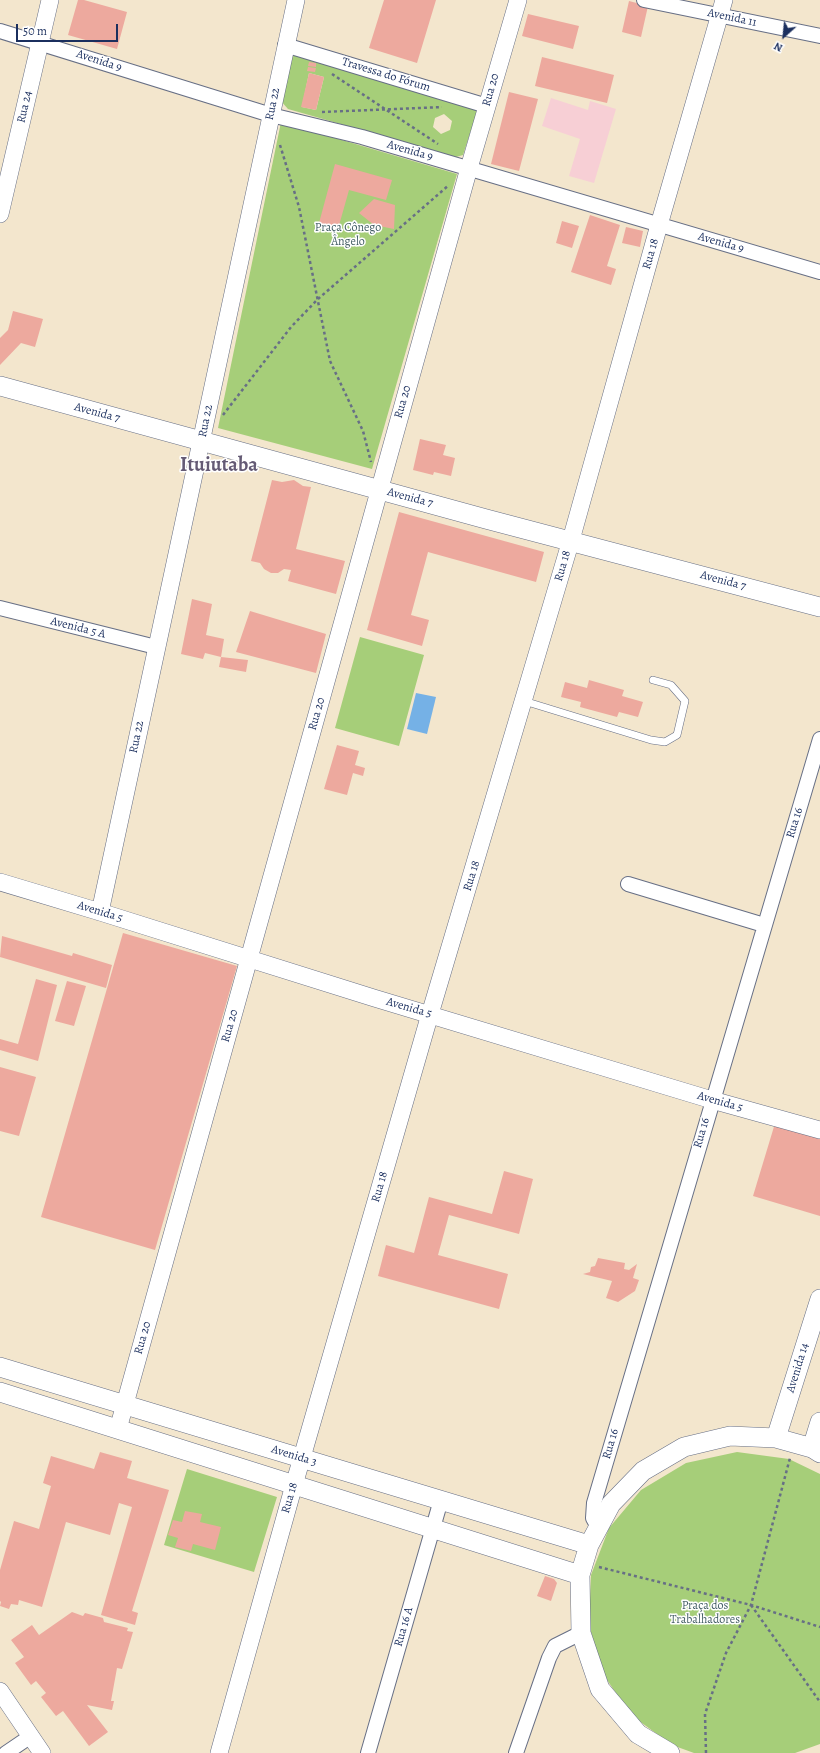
<!DOCTYPE html>
<html>
<head>
<meta charset="utf-8">
<style>
	body { margin:0 }
	#map { position:relative; width:820px; height:1753px; overflow:hidden; background:#f3e6cd; font-family:Alegreya,serif }
	canvas { display:block }
	.north { position:absolute; left:764px; top:16px; width:40px; height:40px; -webkit-text-stroke:3px #fff; paint-order:stroke; rotate:207deg; font-size:11px; font-weight:700; line-height:16px; text-align:center; color:#1b2f5e }
	.north::after { content:''; display:block; margin:auto; width:14px; height:18px; background:#1b2f5e; clip-path:polygon(50% 0,100% 100%,50% 72%,0 100%) }
	.scale { position:absolute; left:16px; top:24px; width:102px; height:18px; box-sizing:border-box; border:2px solid #1b2f5e; border-top:0; padding-left:5px; font-size:12px; line-height:14px; white-space:nowrap; color:#1b2f5e; -webkit-text-stroke:3px #fff; paint-order:stroke }
</style>
</head>
<body>
<div id="map">
<canvas width="820" height="1753"></canvas>
<div class="north">N</div>
<div class="scale">50 m</div>
</div>
<script>
const context = document.querySelector('canvas').getContext('2d');
context.lineJoin = 'round';
function paint(path, color) {
  context.fillStyle = color;
  context.fill(path, 'evenodd');
}
function poly(rows) {
  const path = new Path2D();
  for (const r of rows) {
    path.moveTo(r[0], r[1]);
    for (let i = 2; i < r.length; i += 2) path.lineTo(r[i], r[i + 1]);
  }
  return path;
}
function strokePath(path, color, width, dash) {
  context.strokeStyle = color;
  context.lineWidth = width;
  context.lineCap = dash ? 'butt' : 'round';
  context.setLineDash(dash || []);
  context.stroke(path);
}
function label(font, color, halo, rows, align = 'center') {
  context.font = font + ' Alegreya,serif';
  context.lineWidth = 3;
  context.setLineDash([]);
  context.textBaseline = 'middle';
  context.strokeStyle = halo;
  context.fillStyle = color;
  for (const [text, x, y, turn = 0] of rows) {
    context.save();
    context.translate(x, y);
    context.rotate((+turn || 0) * Math.PI / 180);
    context.textAlign = isNaN(turn) ? turn : align;
    if (halo) context.strokeText(text, 0, 0);
    context.fillText(text, 0, 0);
    context.restore();
  }
}
paint(poly([
	[551,98,588,110,590,101,616,109,594,183,569,176,580,139,542,126]
]), '#f7cfd5');
paint(poly([
	[296,55,478,109,463,155,456,157,288,109,280,100,291,57],
	[309,73,324,77,316,110,302,107],
	[444,114,452,121,450,130,441,134,433,127,435,118],
	[281,122,457,174,372,469,218,428],
	[360,637,424,655,399,746,335,728],
	[737,1452,789,1459,820,1474,820,1744,795,1753,694,1753,672,1745,631,1715,603,1674,589,1625,591,1575,609,1528,641,1490,686,1463],
	[187,1469,277,1497,254,1572,164,1545]
]), '#a6ce79');
paint(poly([
	[416,693,436,697,427,734,407,729]
]), '#75b1e6');
paint(poly([
	[78,0,84,0,127,12,117,49,68,35],
	[384,0,436,0,417,63,369,48],
	[629,1,648,6,641,37,622,32],
	[528,14,579,26,573,49,522,36],
	[542,57,614,75,607,103,535,86],
	[309,62,316,63,316,67,308,66],
	[308,67,316,68,315,72,307,71],
	[309,73,324,77,316,110,301,107],
	[509,92,538,99,519,171,491,164],
	[335,164,392,180,386,200,349,190,338,229,319,223],
	[374,199,395,205,394,229,374,225,359,213],
	[590,215,620,225,607,266,616,269,611,285,571,272],
	[562,221,579,226,572,248,556,243],
	[626,227,643,231,640,247,622,243],
	[13,311,43,319,35,347,21,343,0,365,0,338,8,330],
	[420,439,446,445,443,455,455,458,451,476,434,472,433,475,413,470],
	[272,480,282,482,294,480,303,486,311,487,296,549,345,561,336,594,288,581,291,570,284,569,278,573,271,573,264,569,260,563,251,561],
	[399,512,544,552,536,582,428,552,411,615,429,620,422,646,367,630],
	[192,599,212,604,206,635,224,639,221,657,248,660,246,672,219,667,221,657,205,653,203,659,181,654],
	[250,611,326,634,316,673,236,652],
	[589,680,624,690,622,696,643,702,638,717,619,712,617,717,580,707,581,702,561,697,565,682,587,688],
	[337,745,359,751,355,765,365,768,363,776,353,773,347,795,324,789],
	[123,933,237,966,155,1250,41,1217],
	[2,936,72,956,73,953,112,965,106,988,0,957],
	[36,979,57,985,38,1061,0,1050,0,1039,18,1044],
	[67,981,86,986,74,1026,55,1021],
	[0,1067,36,1077,19,1136,0,1131],
	[776,1120,820,1134,820,1216,753,1196],
	[504,1171,533,1179,519,1234,449,1215,438,1255,508,1274,499,1309,378,1276,386,1245,414,1253,429,1197,492,1214],
	[598,1258,625,1263,624,1269,629,1270,637,1264,633,1278,639,1280,635,1291,618,1302,606,1298,612,1281,583,1274,590,1272,591,1267,595,1266],
	[100,1452,132,1461,127,1478,169,1490,132,1611,138,1613,135,1625,101,1615,132,1507,119,1503,110,1535,66,1522,42,1607,19,1600,18,1605,11,1604,9,1609,0,1606,1,1602,0,1601,0,1570,14,1521,39,1529,51,1486,43,1483,51,1456,94,1469],
	[185,1511,202,1514,200,1522,221,1527,215,1550,193,1544,191,1551,175,1547,178,1538,168,1535,173,1520,182,1522],
	[545,1576,554,1579,557,1583,551,1601,537,1596],
	[72,1612,83,1616,85,1613,103,1618,104,1622,128,1628,127,1631,133,1632,122,1669,117,1668,111,1701,114,1701,112,1710,87,1705,108,1732,89,1746,63,1711,56,1716,41,1697,46,1693,36,1681,31,1685,15,1663,24,1657,11,1640,32,1625,39,1635]
]), '#eda99e');
const service = poly([
	[524,701,651,740,665,742,677,735,685,701,671,685,653,680]
]);
const minor = poly([
	[644,0,820,36],
	[0,31,271,115,362,137,820,272],
	[285,45,487,106],
	[0,608,156,647],
	[628,884,764,925],
	[598,1527,593,1518,594,1503,820,739],
	[6,1753,31,1736],
	[368,1753,441,1500],
	[516,1753,549,1658,555,1646,581,1633]
]);
const tertiary = poly([
	[0,214,50,0],
	[0,882,100,912,374,998,712,1100,820,1130],
	[100,912,296,0],
	[118,1429,469,168,518,0],
	[0,1691,42,1753],
	[219,1753,294,1485,430,1014,571,540,659,225,724,0]
]);
const secondary = poly([
	[0,386,486,519,820,607],
	[0,1367,589,1545],
	[0,1392,580,1575],
	[776,1438,820,1299],
	[812,1448,820,1422],
	[670,1753,638,1734,600,1689,581,1633,580,1575,589,1545,611,1504,643,1471,684,1447,730,1436,776,1438,812,1448,820,1453]
]);
strokePath(service, '#676f85', 8);
strokePath(minor, '#676f85', 16);
strokePath(tertiary, '#676f85', 18);
strokePath(secondary, '#676f85', 20);
strokePath(poly([
	[332,74,438,144],
	[322,112,442,107],
	[280,145,299,207,330,361,363,431,371,462],
	[223,415,291,327,318,299,449,185],
	[599,1567,751,1605,820,1627],
	[751,1605,820,1702],
	[706,1753,705,1714,726,1653,751,1605,790,1458]
]), '#676f85', 2.5, [3, 3]);
strokePath(service, '#fff', 7);
strokePath(minor, '#fff', 14);
strokePath(tertiary, '#fff', 17);
strokePath(secondary, '#fff', 19);
label('12px', '#1b2f5e', '#fff', [
	["Avenida 11",732,18,12],
	["Avenida 9",99,61,18],
	["Travessa do Fórum",386,75,17],
	["Rua 20",491,90,-74],
	["Rua 22",273,104,-78],
	["Rua 24",25,107,-77],
	["Avenida 9",410,151,16],
	["Avenida 9",721,243,16],
	["Rua 18",651,254,-74],
	["Rua 20",403,402,-74],
	["Avenida 7",97,413,15],
	["Rua 22",206,421,-79],
	["Avenida 7",410,498,15],
	["Rua 18",563,566,-74],
	["Avenida 7",723,581,15],
	["Avenida 5 A",78,628,14],
	["Rua 20",317,714,-74],
	["Rua 22",137,737,-78],
	["Rua 16",795,823,-73],
	["Rua 18",472,876,-73],
	["Avenida 5",100,912,17],
	["Avenida 5",409,1008,16],
	["Rua 20",230,1026,-74],
	["Avenida 5",720,1102,16],
	["Rua 16",702,1133,-74],
	["Rua 18",380,1187,-74],
	["Rua 20",143,1338,-74],
	["Avenida 14",798,1368,-73],
	["Rua 16",611,1444,-74],
	["Avenida 3",294,1456,17],
	["Rua 18",290,1498,-74],
	["Rua 16 A",404,1627,-74]
]);
label('12px', '#455f66', '#fff', [
	["Praça Cônego",348,228],
	["Ângelo",348,242],
	["Praça dos",705,1606],
	["Trabalhadores",705,1620]
]);
label('bold 20px', '#645a74', '#fff', [
	["Ituiutaba",219,466]
]);
</script>
</body>
</html>
